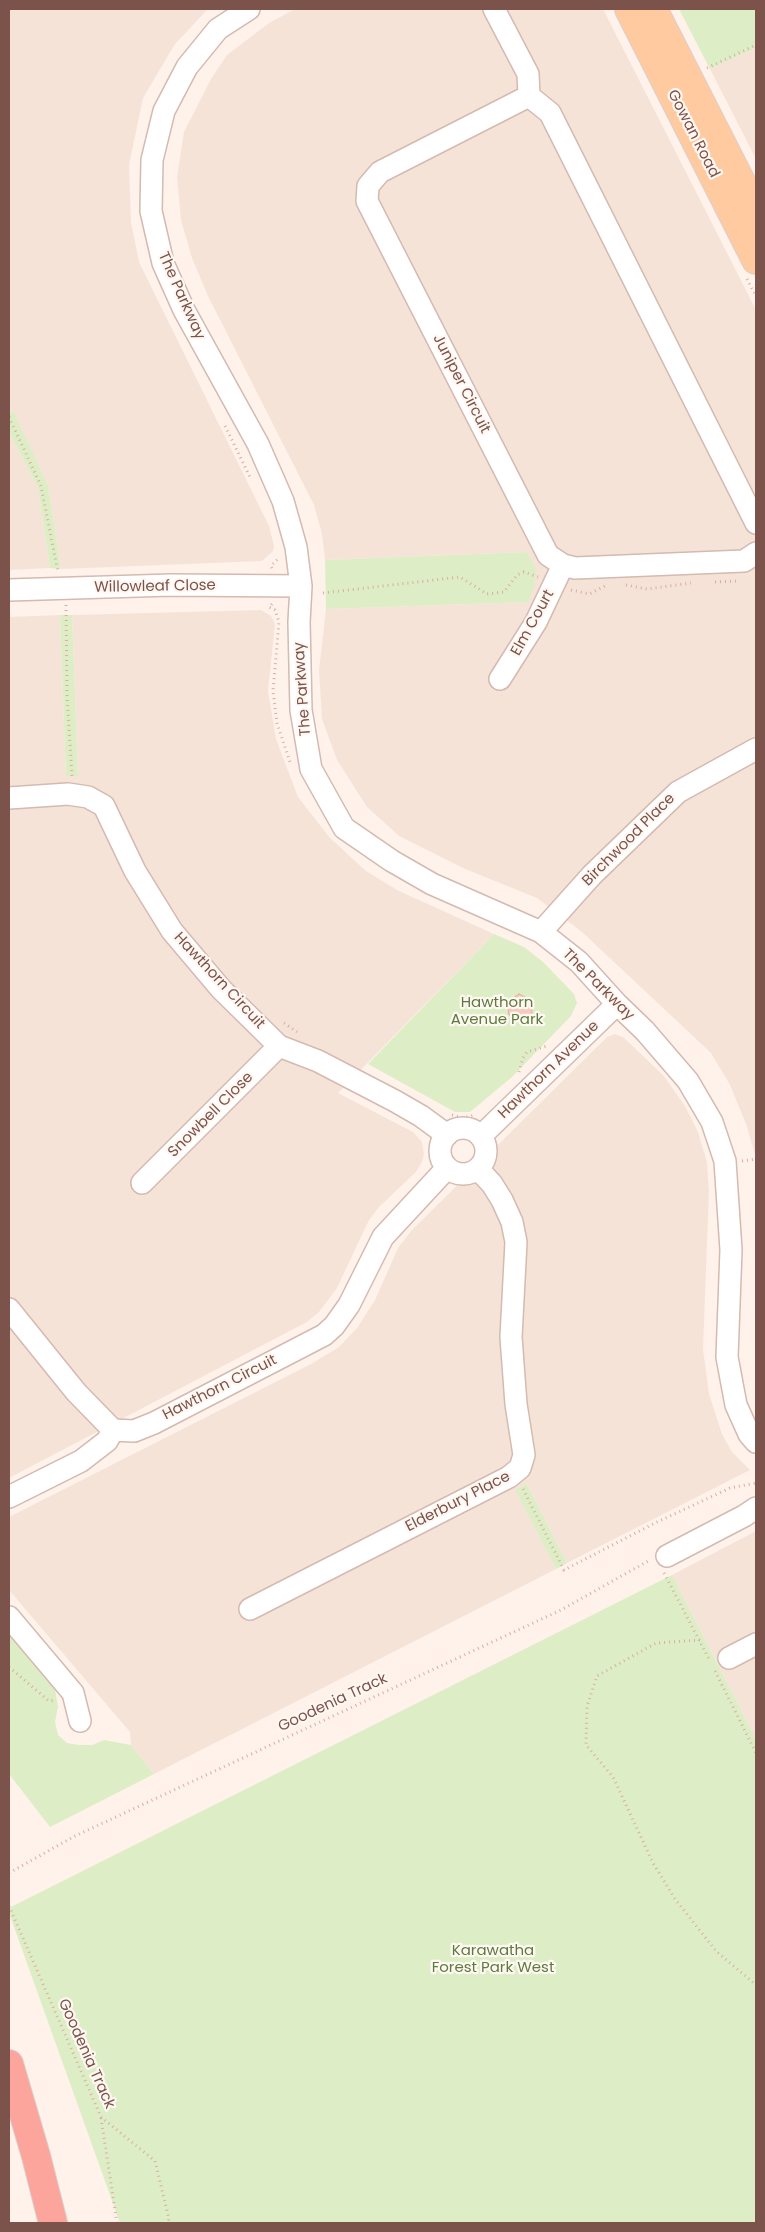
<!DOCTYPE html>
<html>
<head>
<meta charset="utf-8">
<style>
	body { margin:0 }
	#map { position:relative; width:765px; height:2232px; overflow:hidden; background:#fef2ea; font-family:Poppins,sans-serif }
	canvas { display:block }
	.frame { position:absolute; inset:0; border:10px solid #7c534a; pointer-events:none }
</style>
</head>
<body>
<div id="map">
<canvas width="765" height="2232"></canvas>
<div class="frame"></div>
</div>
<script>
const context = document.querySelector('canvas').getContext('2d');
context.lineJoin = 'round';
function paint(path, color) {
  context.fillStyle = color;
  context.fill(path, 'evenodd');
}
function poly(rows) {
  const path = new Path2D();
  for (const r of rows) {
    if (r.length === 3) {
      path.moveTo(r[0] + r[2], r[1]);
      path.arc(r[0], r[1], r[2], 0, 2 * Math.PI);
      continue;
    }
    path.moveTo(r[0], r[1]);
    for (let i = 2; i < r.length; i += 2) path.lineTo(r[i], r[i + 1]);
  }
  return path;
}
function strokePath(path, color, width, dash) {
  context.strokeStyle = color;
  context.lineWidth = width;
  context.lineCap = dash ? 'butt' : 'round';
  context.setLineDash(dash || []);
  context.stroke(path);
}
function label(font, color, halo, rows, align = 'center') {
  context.font = font + ' Poppins,sans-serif';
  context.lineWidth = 4.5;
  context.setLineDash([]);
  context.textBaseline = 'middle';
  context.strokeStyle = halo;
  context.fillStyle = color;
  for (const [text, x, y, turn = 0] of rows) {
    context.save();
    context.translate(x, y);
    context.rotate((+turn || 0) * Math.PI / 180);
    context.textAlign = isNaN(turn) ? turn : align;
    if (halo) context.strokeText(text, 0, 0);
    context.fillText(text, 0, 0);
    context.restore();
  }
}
paint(poly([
	[9,9,208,9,175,44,143,98,129,165,131,222,139,262,269,526,274,546,273,551,262,561,61,569,48,485,12,411,9,414],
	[295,9,603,9,756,310,756,1154,755,1154,746,1124,730,1085,711,1053,582,932,537,898,465,869,399,836,367,807,337,760,322,719,319,670,326,609,527,602,527,552,325,560,322,534,314,505,208,296,192,258,181,220,177,177,184,132,211,79,227,55,269,23],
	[756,48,756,159,710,69],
	[9,432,38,488,50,568,9,570],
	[261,610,271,616,275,624,268,691,276,739,298,797,330,838,366,871,399,891,494,934,338,1093,413,1132,422,1142,424,1154,422,1162,416,1172,379,1207,369,1220,337,1288,319,1312,307,1322,9,1478,9,617,60,615,66,776,78,776,72,615],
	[615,1034,623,1037,664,1076,685,1106,698,1132,707,1162,709,1192,703,1349,709,1394,722,1434,732,1452,750,1470,567,1563,527,1484,516,1491,556,1569,154,1774,131,1745,130,1732,9,1590,9,1517,311,1364,339,1347,357,1328,375,1300,398,1248,411,1231,607,1037],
	[756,1531,756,1739,672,1575]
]), '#f6e3d7');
paint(poly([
	[679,9,756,9,756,48,710,69],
	[13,411,48,485,61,569,50,568,38,488,9,432,9,414],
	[527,552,536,569,535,585,528,602,326,609,325,560],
	[60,615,72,615,78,776,66,776],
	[494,934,524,947,543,962,574,994,577,1003,571,1016,512,1077,470,1112,455,1112,368,1064],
	[527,1484,567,1563,556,1569,515,1490],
	[672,1575,756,1739,756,2223,120,2223,9,1913,9,1908],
	[9,1635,55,1689,58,1707,55,1722,58,1735,67,1743,79,1745,92,1745,104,1740,131,1745,154,1774,50,1827,9,1774]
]), '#ddeec6');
const building = poly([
	[519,994,531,1000,532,1014,521,1021,509,1015,507,1002,519,994]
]);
paint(building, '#f5cbbf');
strokePath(building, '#e9ad9e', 1);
const minor = poly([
	[249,9,218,29,187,67,164,111,152,160,151,211,163,263,184,310,258,444,283,501,296,547,301,586,299,622,301,710,311,769,344,828,392,861,432,884,541,932,579,962,617,1004,645,1031,688,1081,712,1122,725,1161,731,1250,727,1357,736,1405,749,1434,756,1442],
	[494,9,528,74,529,96],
	[529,96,380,172,368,186,367,201,548,555,563,565,575,568,744,561,756,553],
	[529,96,550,113,756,523],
	[9,590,171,585,301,586],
	[500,679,536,622,563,565],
	[9,798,68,794,88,797,104,806,135,871,172,931,221,989,279,1046,318,1061,395,1101,421,1116,447,1135],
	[541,932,592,875,678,792,756,749],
	[463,1151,23],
	[481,1136,617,1004],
	[142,1183,279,1046],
	[9,1309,76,1392,113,1430],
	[9,1497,81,1461,107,1441,113,1430,134,1431,154,1423,324,1335,334,1326,349,1305,383,1237,447,1168],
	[667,1556,744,1516,756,1508],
	[250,1609,509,1477,520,1468,524,1455,516,1404,511,1337,516,1242,512,1222,502,1200,492,1184,478,1169],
	[9,1617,73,1693,80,1721],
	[729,1658,756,1644]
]);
const major = poly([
	[629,9,756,260],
	[653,9,756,211]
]);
const highway = poly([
	[9,2064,36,2156,53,2223]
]);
strokePath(minor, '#d4bab0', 24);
strokePath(major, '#dacfcc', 30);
strokePath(highway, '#dacfcc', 30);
strokePath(poly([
	[707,68,756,45],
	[747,279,756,296],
	[9,417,41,486,58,572],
	[225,426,250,477],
	[272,568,271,566,279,558],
	[715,582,739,581],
	[626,585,647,589,691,583],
	[571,590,589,594,605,586],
	[323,593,460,577,487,594,504,592,517,575,524,572,538,577],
	[272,604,269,607,275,610,279,622,273,691,277,723,290,762],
	[66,605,67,695,72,776],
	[284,1023,297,1032],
	[519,1072,523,1058,527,1052,547,1046],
	[452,1115,463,1118,475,1115],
	[742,1161,756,1159],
	[523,1489,564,1570,655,1523,730,1488,756,1483],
	[664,1573,710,1661],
	[700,1640,656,1643,597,1676,587,1706,586,1745,613,1777,653,1863,675,1899,716,1951,756,1985],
	[9,1667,49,1701,56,1700],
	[715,1671,756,1753],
	[9,1873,75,1836,561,1610,650,1560],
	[9,1906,101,2117,155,2161,169,2219,168,2223],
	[101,2118,117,2223]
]), '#dbada1', 3, [1, 4]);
strokePath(minor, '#fff', 21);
strokePath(major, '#ffcaa0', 28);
strokePath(highway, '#fba59d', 28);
label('15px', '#7c534a', '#fff7f2', [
	["Gowan Road",693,134,63],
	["The Parkway",181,296,66],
	["Juniper Circuit",461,384,63],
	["Willowleaf Close",155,587,-1],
	["Elm Court",533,623,-61],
	["The Parkway",303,689,-94],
	["Birchwood Place",629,840,-45],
	["Hawthorn Circuit",219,981,47],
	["The Parkway",598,985,45],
	["Hawthorn Avenue",549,1070,-44],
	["Snowbell Close",211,1115,-45],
	["Hawthorn Circuit",220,1388,-27],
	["Elderbury Place",458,1502,-27],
	["Goodenia Track",333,1703,-25],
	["Goodenia Track",86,2054,66]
]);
label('15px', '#5c7c3e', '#fff7f2', [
	["Hawthorn",497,1003],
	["Avenue Park",497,1020],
	["Karawatha",493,1951],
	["Forest Park West",493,1968]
]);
</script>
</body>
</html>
